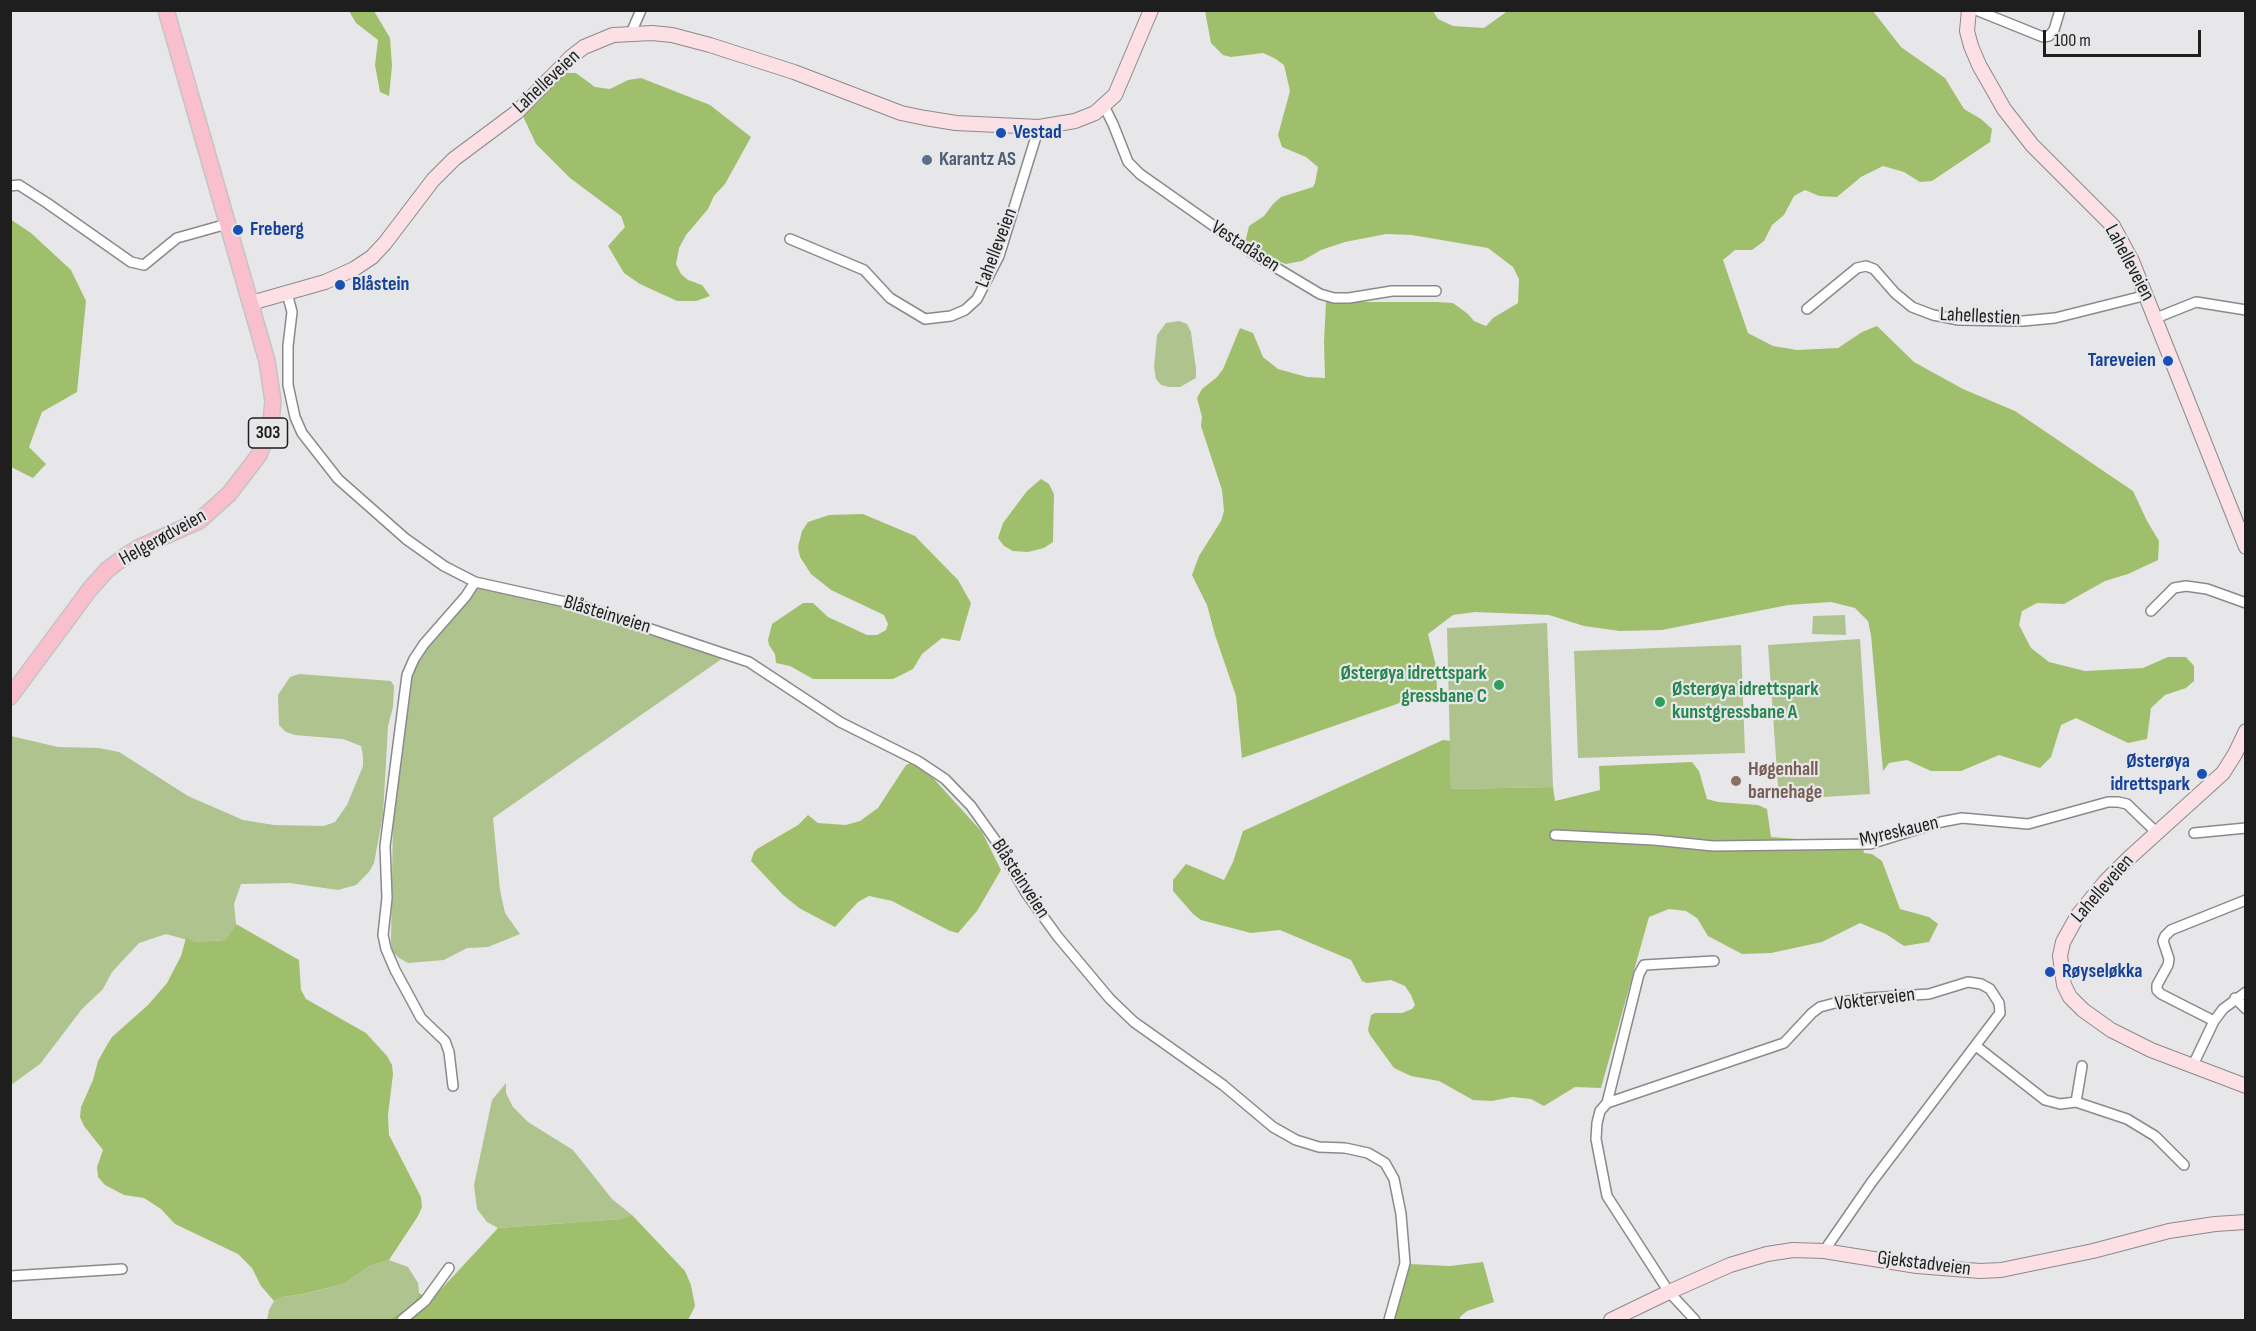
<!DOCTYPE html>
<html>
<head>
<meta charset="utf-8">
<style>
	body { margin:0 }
	#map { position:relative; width:2256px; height:1331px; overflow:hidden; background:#e7e7e9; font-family:"Sofia Sans Condensed",sans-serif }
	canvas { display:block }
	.frame { position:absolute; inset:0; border:12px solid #1e1e1f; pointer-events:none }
	.scale { position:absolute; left:2043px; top:30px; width:158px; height:27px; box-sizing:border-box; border:3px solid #1e1e1f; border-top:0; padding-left:8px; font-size:18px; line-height:21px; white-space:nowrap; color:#1e1e1f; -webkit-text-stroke:4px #e7e7e9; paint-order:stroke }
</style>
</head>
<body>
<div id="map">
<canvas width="2256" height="1331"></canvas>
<div class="frame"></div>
<div class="scale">100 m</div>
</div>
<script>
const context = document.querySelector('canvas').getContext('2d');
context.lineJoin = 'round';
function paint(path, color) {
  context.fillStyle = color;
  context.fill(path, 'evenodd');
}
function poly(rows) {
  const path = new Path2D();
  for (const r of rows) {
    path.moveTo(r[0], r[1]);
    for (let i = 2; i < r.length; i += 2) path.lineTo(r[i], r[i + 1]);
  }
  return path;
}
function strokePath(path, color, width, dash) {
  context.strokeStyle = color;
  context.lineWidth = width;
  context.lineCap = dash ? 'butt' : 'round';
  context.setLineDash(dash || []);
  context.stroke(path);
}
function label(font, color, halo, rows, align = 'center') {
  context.font = font + ' "Sofia Sans Condensed",sans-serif';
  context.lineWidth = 4.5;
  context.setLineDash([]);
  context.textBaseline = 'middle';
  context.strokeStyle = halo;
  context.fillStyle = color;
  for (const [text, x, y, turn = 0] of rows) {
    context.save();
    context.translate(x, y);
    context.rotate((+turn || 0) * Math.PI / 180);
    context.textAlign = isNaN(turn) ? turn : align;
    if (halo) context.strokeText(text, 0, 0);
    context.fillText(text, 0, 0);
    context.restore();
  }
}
paint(poly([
	[1179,321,1187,324,1191,332,1196,369,1196,378,1180,387,1169,387,1161,385,1156,379,1154,367,1157,335,1166,323],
	[483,585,593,614,723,658,493,818,500,890,505,913,520,934,488,947,467,948,444,960,408,963,399,958,392,951,391,941,393,818,404,719,414,667,422,654,462,600],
	[1845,615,1846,635,1812,634,1813,616],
	[1547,623,1553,787,1451,789,1447,628],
	[1860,639,1870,794,1779,800,1768,645],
	[1741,645,1745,753,1578,758,1574,651],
	[299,674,391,681,394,686,393,707,388,726,383,815,374,863,369,872,356,885,338,890,290,883,241,884,234,904,236,924,225,940,195,942,166,934,139,943,112,972,103,989,82,1009,40,1064,11,1085,11,736,58,747,99,748,119,752,188,796,243,820,274,825,324,826,335,822,347,805,363,766,363,756,361,746,343,739,295,735,286,732,279,725,278,695,290,677],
	[506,1083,506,1093,513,1107,528,1122,573,1150,612,1199,632,1215,621,1219,498,1228,487,1222,477,1209,474,1185,492,1100],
	[389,1260,408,1267,418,1283,419,1293,413,1303,389,1320,267,1320,269,1310,274,1301,283,1297,305,1294,344,1284,369,1266]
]), '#aec38e');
paint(poly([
	[1509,10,1873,11,1901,47,1945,78,1964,109,1981,119,1992,129,1990,142,1932,181,1920,182,1904,172,1883,166,1861,177,1837,197,1819,196,1805,190,1794,196,1784,215,1772,225,1764,241,1752,250,1735,250,1723,260,1748,333,1773,346,1797,350,1838,348,1862,332,1877,326,1914,362,1963,389,2015,411,2133,491,2147,521,2159,541,2158,560,2128,574,2105,581,2064,604,2037,603,2022,611,2019,625,2031,648,2049,662,2085,671,2143,668,2168,657,2186,657,2194,666,2194,681,2186,688,2165,695,2151,708,2147,739,2128,743,2076,718,2061,725,2051,757,2040,768,1999,755,1961,771,1931,771,1907,760,1889,763,1883,771,1871,635,1868,621,1855,608,1831,602,1788,605,1662,630,1620,631,1584,626,1549,615,1475,612,1453,615,1428,634,1436,666,1437,690,1242,758,1236,696,1215,635,1207,605,1192,575,1199,556,1221,521,1224,511,1222,490,1201,426,1202,417,1197,398,1202,389,1217,377,1223,369,1240,328,1253,333,1263,357,1278,369,1307,377,1325,378,1324,342,1326,302,1437,302,1453,303,1468,314,1474,321,1486,326,1493,318,1518,303,1519,279,1513,267,1488,248,1412,235,1386,234,1345,242,1321,250,1302,261,1286,264,1266,257,1245,243,1249,226,1264,216,1273,204,1281,197,1313,187,1315,183,1318,167,1306,157,1282,147,1278,135,1290,91,1284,65,1274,58,1263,53,1231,57,1223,55,1211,43,1205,11,1433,11,1438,19,1453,26,1484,28],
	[349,11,374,11,390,38,392,66,389,96,380,92,375,65,378,40,356,23],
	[565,73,576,73,595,87,610,89,628,80,641,78,710,105,751,137,725,184,714,196,708,209,686,235,679,248,676,264,681,274,688,280,702,285,710,296,696,301,677,301,640,284,624,273,608,246,625,227,621,216,570,178,536,144,522,114],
	[10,219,31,233,71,270,86,301,77,392,42,412,29,447,46,464,33,478,11,467],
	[1041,479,1049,484,1054,494,1053,542,1044,548,1028,552,1013,551,1004,546,998,538,1003,523,1027,491],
	[863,514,915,536,958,580,971,603,960,641,942,638,922,654,913,669,893,679,813,679,790,666,776,663,775,654,769,645,768,640,772,624,803,603,813,603,828,617,867,635,877,635,886,630,888,624,884,615,831,590,811,574,800,557,798,547,802,531,808,522,829,515],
	[1443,740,1450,741,1451,789,1553,787,1555,801,1600,790,1599,766,1692,762,1699,771,1707,799,1718,802,1758,805,1767,809,1771,837,1837,842,1861,837,1864,853,1872,854,1882,861,1900,909,1929,917,1938,924,1929,942,1904,946,1886,934,1860,923,1822,942,1771,953,1742,954,1708,936,1697,918,1686,911,1669,909,1649,917,1601,1088,1575,1087,1544,1106,1531,1099,1512,1097,1492,1101,1473,1100,1439,1081,1411,1076,1394,1068,1370,1035,1368,1030,1371,1015,1375,1013,1402,1013,1412,1009,1415,1005,1411,995,1405,986,1391,980,1367,983,1362,981,1351,960,1280,930,1251,933,1201,920,1193,914,1173,891,1173,880,1186,864,1224,880,1233,862,1243,831],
	[911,763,933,778,982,832,1001,870,977,911,958,933,950,931,892,901,869,896,858,902,835,927,799,908,783,895,751,861,754,852,757,849,798,825,808,815,818,823,846,825,860,821,878,808,906,765],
	[236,924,299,960,301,990,306,999,366,1033,387,1056,392,1065,393,1074,388,1115,389,1135,421,1197,422,1207,418,1216,389,1260,369,1266,344,1284,304,1294,283,1297,274,1301,261,1286,252,1268,238,1254,175,1224,161,1209,144,1198,124,1195,105,1185,98,1177,97,1167,103,1150,84,1126,80,1117,81,1107,93,1080,98,1061,107,1045,112,1037,148,1005,167,983,181,956,186,938,195,942,225,940],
	[632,1215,685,1271,691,1285,695,1306,688,1320,389,1320,413,1303,419,1293,431,1300,498,1228,621,1219],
	[1483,1262,1494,1302,1467,1311,1460,1317,1460,1320,1394,1320,1409,1264,1450,1266]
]), '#a0bf6d');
const street = poly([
	[1976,10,2043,37,2049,36,2054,30,2060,10],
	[631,33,641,10],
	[1104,106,1113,124,1128,162,1140,174,1255,255,1320,294,1334,298,1349,298,1392,291,1436,291],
	[10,186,19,185,47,203,131,262,144,265,177,238,227,224],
	[790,239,864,270,890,298,925,319,951,316,965,310,977,299,999,256,1039,127],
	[287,293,292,312,288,346,288,385,295,417,302,433,338,479,406,539,444,566,475,582,579,605,749,662,840,722,918,761,945,779,971,806,996,841,1026,893,1058,937,1110,999,1134,1022,1223,1085,1273,1127,1296,1140,1319,1147,1345,1148,1368,1153,1385,1163,1394,1179,1401,1214,1405,1263,1389,1320],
	[1807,309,1857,268,1866,266,1874,269,1895,293,1912,307,1933,315,1959,320,2023,321,2055,318,2147,295],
	[2156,318,2196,302,2246,310],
	[2151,611,2174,588,2186,586,2207,589,2246,603],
	[2194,833,2246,828],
	[1555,835,1654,840,1713,846,1870,844,1941,822,1962,818,2028,824,2108,802,2118,802,2127,804,2156,832],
	[2235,998,2246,1009],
	[2214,1021,2161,994,2157,990,2157,985,2168,965,2169,959,2163,941,2165,936,2171,930,2246,900],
	[1976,1046,2045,1100,2060,1104,2076,1102,2127,1119,2155,1136,2184,1165],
	[2193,1065,2214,1021,2223,1009,2246,992],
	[453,1086,449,1052,445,1041,421,1018,395,970,386,949,383,935,387,898,385,846,407,675,414,659,424,644,466,596,475,582],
	[2076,1102,2082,1066],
	[1607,1103,1639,974,1644,965,1714,961],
	[10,1276,122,1269],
	[402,1320,425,1301,449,1268],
	[1695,1320,1669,1292,1607,1196,1596,1139,1597,1123,1600,1111,1607,1103,1784,1043,1812,1013,1820,1007,1835,1003,1869,998,1929,994,1968,982,1981,984,1990,989,1999,1003,2000,1013,1871,1183,1824,1251]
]);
const secondary = poly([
	[1969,10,1967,31,1971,46,1979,65,2004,109,2032,145,2113,226,2132,261,2246,547],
	[251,303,325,282,354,269,372,257,385,243,433,180,454,159,517,112,571,57,584,47,613,35,652,33,672,35,710,45,794,72,901,113,925,118,956,123,1039,127,1075,121,1095,113,1115,95,1151,10],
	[2246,731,2235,754,2223,773,2129,858,2105,882,2078,915,2063,942,2060,956,2064,985,2070,997,2083,1010,2111,1030,2151,1050,2246,1086],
	[1611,1320,1669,1292,1730,1265,1767,1254,1793,1250,1824,1251,1917,1266,1980,1271,2001,1270,2093,1251,2169,1231,2215,1224,2246,1222]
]);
const primary = poly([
	[10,697,90,589,107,570,127,555,140,547,199,521,229,494,259,455,271,422,273,401,267,361,166,10]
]);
strokePath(street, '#8a8a8c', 12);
strokePath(secondary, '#8a8a8c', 16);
strokePath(primary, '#c4c4c5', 18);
strokePath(street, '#fff', 9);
strokePath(secondary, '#fddfe6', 14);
strokePath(primary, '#fabfcd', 15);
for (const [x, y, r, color] of [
	[1001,133,6,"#1a4fb4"],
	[927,160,6,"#5c6f8a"],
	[238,230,6,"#1a4fb4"],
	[340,285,6,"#1a4fb4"],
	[2168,361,6,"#1a4fb4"],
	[1499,685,6,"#2e9e5b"],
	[1660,702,6,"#2e9e5b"],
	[2202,774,6,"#1a4fb4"],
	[1736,781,6,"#8d6e63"],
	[2050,972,6,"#1a4fb4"]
]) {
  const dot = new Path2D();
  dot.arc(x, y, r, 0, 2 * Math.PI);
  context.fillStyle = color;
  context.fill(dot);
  strokePath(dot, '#e7e7e9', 2);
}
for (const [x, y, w] of [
	[268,433,39]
]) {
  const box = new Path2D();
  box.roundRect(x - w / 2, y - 15, w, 30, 4.5);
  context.fillStyle = '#e7e7e9';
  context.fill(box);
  strokePath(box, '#1e1e1f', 1.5);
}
label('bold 18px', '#1e1e1f', null, [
	["303",268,433]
]);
label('20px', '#1e1e1f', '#e7e7e9', [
	["Lahelleveien",547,82,-43],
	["Vestadåsen",1245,247,33],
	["Lahelleveien",997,248,-69],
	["Lahelleveien",2129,263,62],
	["Lahellestien",1980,317,3],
	["Helgerødveien",163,538,-29],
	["Blåsteinveien",607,615,17],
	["Myreskauen",1899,832,-13],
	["Blåsteinveien",1020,879,57],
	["Lahelleveien",2103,889,-49],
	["Vokterveien",1875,1000,-7],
	["Gjekstadveien",1924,1264,7]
]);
label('bold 20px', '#164399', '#e7e7e9', [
	["Vestad",1013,133],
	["Freberg",250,230],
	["Blåstein",352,285],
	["Tareveien",2156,361,"right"],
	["Østerøya",2190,762,"right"],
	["idrettspark",2190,785,"right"],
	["Røyseløkka",2062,972]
], 'left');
label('bold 20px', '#4e5e75', '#e7e7e9', [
	["Karantz AS",939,160]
], 'left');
label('bold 20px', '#27864d', '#e7e7e9', [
	["Østerøya idrettspark",1487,674],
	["gressbane C",1487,697],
	["Østerøya idrettspark",1672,690,"left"],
	["kunstgressbane A",1672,713,"left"]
], 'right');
label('bold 20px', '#785e54', '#e7e7e9', [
	["Høgenhall",1748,770],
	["barnehage",1748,793]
], 'left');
</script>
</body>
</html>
